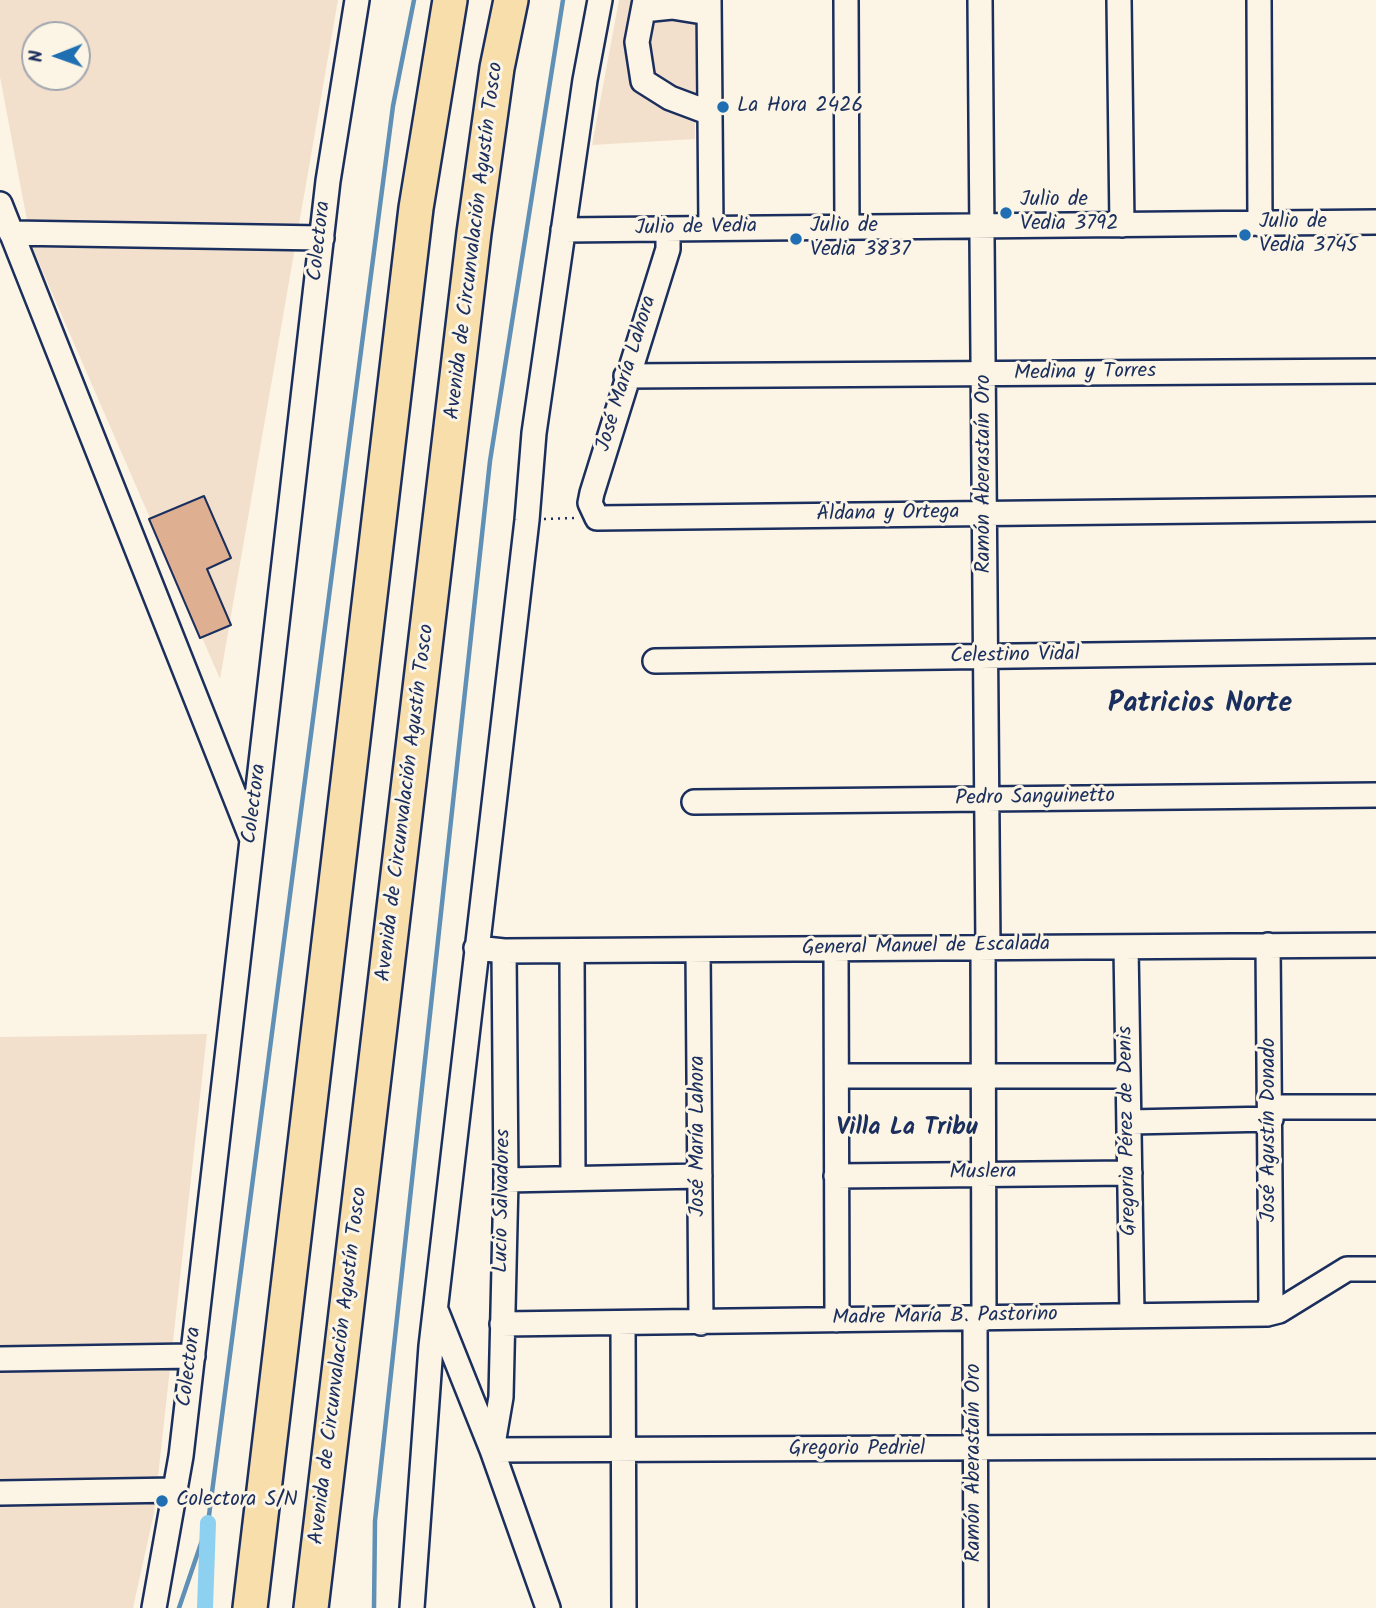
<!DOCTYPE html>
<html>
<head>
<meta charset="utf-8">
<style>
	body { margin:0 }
	#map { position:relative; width:1376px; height:1608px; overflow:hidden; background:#fcf5e5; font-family:Kalam,sans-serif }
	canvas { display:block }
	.north { position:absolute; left:21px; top:21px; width:70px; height:70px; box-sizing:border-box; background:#fcf5e5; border:2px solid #a2a6af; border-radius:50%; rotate:269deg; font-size:19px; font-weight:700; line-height:28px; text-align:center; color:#1b2f5e }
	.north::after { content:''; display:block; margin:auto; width:24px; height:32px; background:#1f6fb2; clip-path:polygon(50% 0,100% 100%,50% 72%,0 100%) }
</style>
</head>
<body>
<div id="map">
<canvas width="1376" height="1608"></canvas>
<div class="north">N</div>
</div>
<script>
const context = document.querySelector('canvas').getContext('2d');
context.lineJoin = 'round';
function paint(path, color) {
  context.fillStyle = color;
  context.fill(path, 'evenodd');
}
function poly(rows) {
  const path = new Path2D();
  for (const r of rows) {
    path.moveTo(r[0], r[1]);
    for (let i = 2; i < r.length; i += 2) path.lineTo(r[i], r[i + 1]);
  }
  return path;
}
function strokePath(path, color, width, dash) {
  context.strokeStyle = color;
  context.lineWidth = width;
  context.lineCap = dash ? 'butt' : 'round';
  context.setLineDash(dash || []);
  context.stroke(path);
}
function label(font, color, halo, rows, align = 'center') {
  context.font = font + ' Kalam,sans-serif';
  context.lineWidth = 6;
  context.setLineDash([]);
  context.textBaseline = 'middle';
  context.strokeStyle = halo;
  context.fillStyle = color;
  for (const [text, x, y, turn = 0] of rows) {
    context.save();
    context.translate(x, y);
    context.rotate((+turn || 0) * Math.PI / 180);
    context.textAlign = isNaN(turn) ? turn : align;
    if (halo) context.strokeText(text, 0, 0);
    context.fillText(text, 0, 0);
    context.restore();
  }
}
paint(poly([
	[0,0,338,0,220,679,32,247,0,77],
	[35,35,77,35,77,77,35,77],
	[619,0,695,0,695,139,592,145],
	[207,1034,154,1513,133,1608,0,1608,0,1037]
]), '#f3e0cc');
strokePath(poly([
	[179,1608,208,1523,393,106,414,0],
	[374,1608,375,1521,490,461,563,0]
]), '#6090b6', 4.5);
strokePath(poly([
	[205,1608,208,1523]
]), '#8ed0f0', 16);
const building = poly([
	[204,496,231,558,207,569,231,625,200,638,149,519,204,496]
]);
paint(building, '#deaf90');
strokePath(building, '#1b2f5e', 2);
const minor = poly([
	[645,0,637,42,643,81,670,98,710,113],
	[709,0,711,228],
	[846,0,847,227],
	[980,0,988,947],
	[1119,0,1122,225],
	[1259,0,1260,224],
	[643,10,672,7,709,13],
	[0,204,251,837],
	[668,229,668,249,592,493,590,503,597,518,1376,509],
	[563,230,1376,222],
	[11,233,322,238],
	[626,376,1376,371],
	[655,661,1376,651],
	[694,802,1376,795],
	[983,947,984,1319],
	[1126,947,1132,1315],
	[476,948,504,951,1376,945],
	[698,950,701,1323],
	[836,950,837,1320],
	[504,951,506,1180,501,1397,492,1450,548,1608],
	[572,951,573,1178],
	[837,1076,1128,1076],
	[1271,1107,1376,1107],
	[1130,1122,1271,1119],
	[836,1176,1130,1173],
	[506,1180,700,1176],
	[436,1310,492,1450,1376,1446],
	[1267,1314,1271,1302,1268,945],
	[975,1319,976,1608],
	[623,1323,624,1608],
	[502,1324,1267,1314,1279,1311,1347,1269,1376,1269],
	[0,1359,193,1356],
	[0,1493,175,1490],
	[154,1608,181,1456,328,181,357,0],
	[412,1608,431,1346,527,520,534,433,585,80,600,0]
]);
const highway = poly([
	[250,1608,416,208,450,0],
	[311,1608,474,233,497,68,511,0]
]);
strokePath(minor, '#1b2f5e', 28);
strokePath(highway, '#1b2f5e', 38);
strokePath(poly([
	[544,519,576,518]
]), '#1b2f5e', 2.5, [2, 5]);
strokePath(minor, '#fcf5e5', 23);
strokePath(highway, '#f8deab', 33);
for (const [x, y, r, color] of [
	[723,107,7,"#1f6fb2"],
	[1006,213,7,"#1f6fb2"],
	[1245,235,7,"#1f6fb2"],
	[796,239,7,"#1f6fb2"],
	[162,1501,7,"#1f6fb2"]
]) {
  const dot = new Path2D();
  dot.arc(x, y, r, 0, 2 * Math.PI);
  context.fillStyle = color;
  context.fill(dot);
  strokePath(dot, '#fcf5e5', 2.5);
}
label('21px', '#1b2f5e', '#fcf5e5', [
	["La Hora 2426",737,107],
	["Julio de",1020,201],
	["Vedia 3792",1020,225],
	["Julio de",1259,223],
	["Vedia 3745",1259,247],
	["Julio de",810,227],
	["Vedia 3837",810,251],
	["Colectora S/N",176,1501]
], 'left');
label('21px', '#1b2f5e', '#fcf5e5', [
	["Julio de Vedia",696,229,-1],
	["Colectora",321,241,-84],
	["Avenida de Circunvalación Agustín Tosco",476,241,-83],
	["José María Lahora",628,374,-73],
	["Medina y Torres",1085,374,-1],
	["Ramón Aberastaín Oro",985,474,-90],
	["Aldana y Ortega",888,515,-1],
	["Celestino Vidal",1015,657,-1],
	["Pedro Sanguinetto",1035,799,-1],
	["Avenida de Circunvalación Agustín Tosco",407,803,-83],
	["Colectora",256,804,-83],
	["General Manuel de Escalada",926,948,-1],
	["José Agustín Donado",1270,1130,-90],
	["Gregoria Pérez de Denis",1129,1131,-91],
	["José María Lahora",699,1136,-90],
	["Muslera",983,1174,-1],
	["Lucio Salvadores",504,1201,-89],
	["Madre María B. Pastorino",945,1318,-1],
	["Avenida de Circunvalación Agustín Tosco",340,1366,-83],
	["Colectora",191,1367,-83],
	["Gregorio Pedriel",857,1450],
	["Ramón Aberastaín Oro",975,1463,-90]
]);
label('bold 24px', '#1b2f5e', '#fcf5e5', [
	["Villa La Tribu",907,1130]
]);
label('bold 28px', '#1b2f5e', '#fcf5e5', [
	["Patricios Norte",1200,706]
]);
</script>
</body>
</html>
